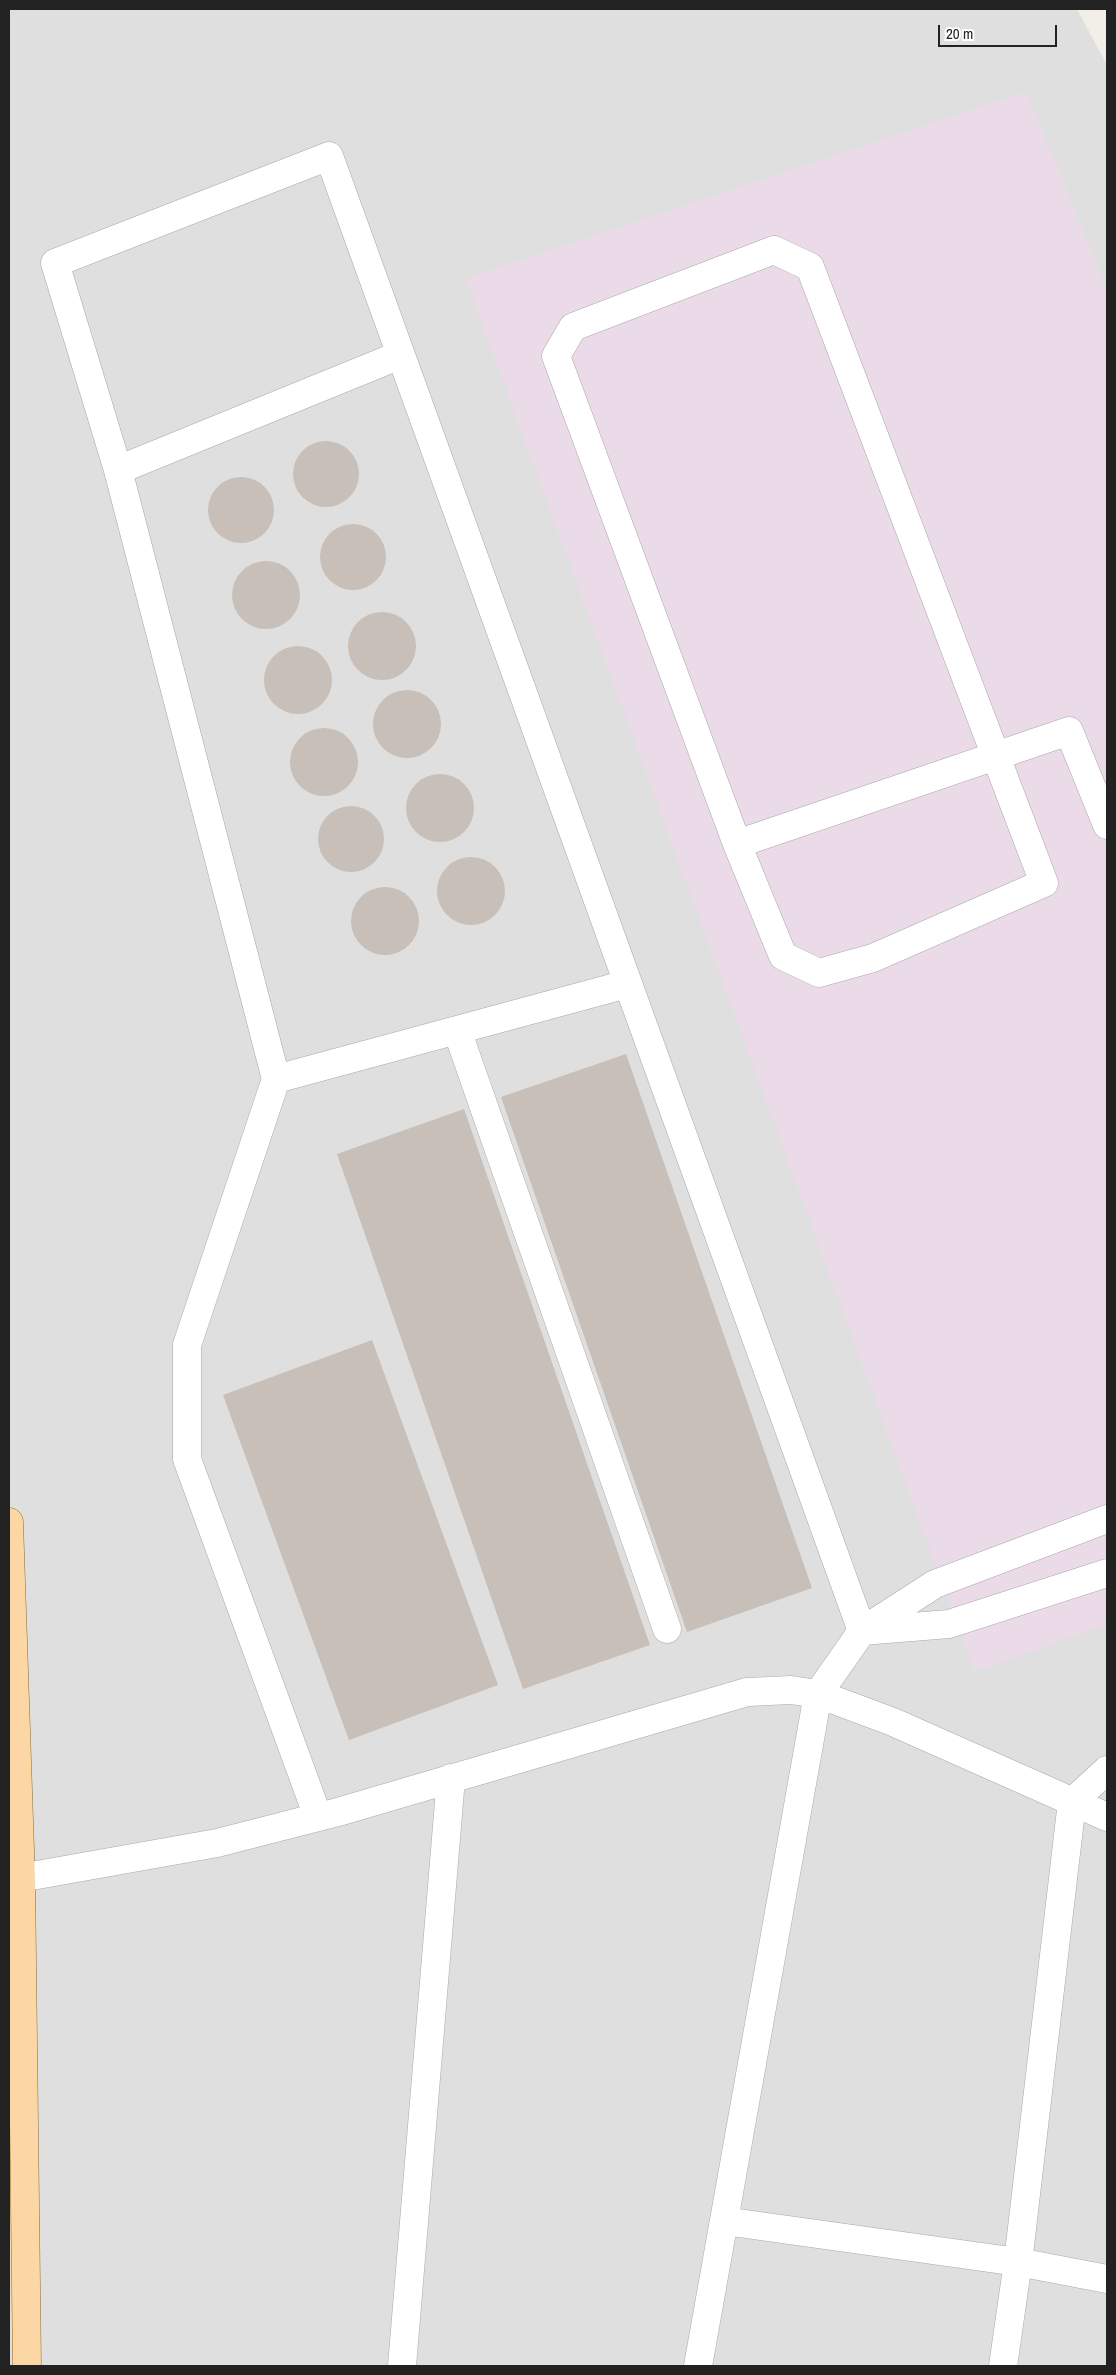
<!DOCTYPE html>
<html>
<head>
<meta charset="utf-8">
<style>
	body { margin:0 }
	#map { position:relative; width:1116px; height:2375px; overflow:hidden; background:#f2efe9; font-family:"Archivo Narrow",sans-serif }
	canvas { display:block }
	.frame { position:absolute; inset:0; border:10px solid #222; pointer-events:none }
	.scale { position:absolute; left:938px; top:25px; width:119px; height:22px; box-sizing:border-box; border:2px solid #222; border-top:0; padding-left:6px; font-size:15px; line-height:18px; white-space:nowrap; color:#222; -webkit-text-stroke:4px #fff; paint-order:stroke }
</style>
</head>
<body>
<div id="map">
<canvas width="1116" height="2375"></canvas>
<div class="frame"></div>
<div class="scale">20 m</div>
</div>
<script>
const context = document.querySelector('canvas').getContext('2d');
context.lineJoin = 'round';
function paint(path, color) {
  context.fillStyle = color;
  context.fill(path, 'evenodd');
}
function poly(rows) {
  const path = new Path2D();
  for (const r of rows) {
    if (r.length === 3) {
      path.moveTo(r[0] + r[2], r[1]);
      path.arc(r[0], r[1], r[2], 0, 2 * Math.PI);
      continue;
    }
    path.moveTo(r[0], r[1]);
    for (let i = 2; i < r.length; i += 2) path.lineTo(r[i], r[i + 1]);
  }
  return path;
}
function strokePath(path, color, width, dash) {
  context.strokeStyle = color;
  context.lineWidth = width;
  context.lineCap = dash ? 'butt' : 'round';
  context.setLineDash(dash || []);
  context.stroke(path);
}
paint(poly([
	[9,9,1077,9,1107,65,1107,2366,9,2366]
]), '#e0dfdf');
paint(poly([
	[1027,92,1107,291,1107,1624,975,1672,466,279]
]), '#ebdbe8');
paint(poly([
	[326,474,33],
	[241,510,33],
	[353,557,33],
	[266,595,34],
	[382,646,34],
	[298,680,34],
	[407,724,34],
	[324,762,34],
	[440,808,34],
	[351,839,33],
	[471,891,34],
	[385,921,34],
	[626,1054,812,1588,687,1632,501,1097],
	[464,1109,650,1645,523,1689,337,1154],
	[372,1340,498,1685,349,1740,223,1395]
]), '#c7bfb8');
const minor = poly([
	[774,250,810,267,1044,883,873,958,819,973,783,956,737,844,556,356,573,327,774,250],
	[118,470,400,355],
	[737,844,1069,731,1107,825],
	[457,1030,667,1629],
	[276,1079,627,984],
	[318,1817,187,1459,187,1345,276,1079,118,470,55,263,329,156,862,1631,949,1624,1107,1573],
	[9,1880,217,1843,338,1812,747,1692,791,1690,818,1694,893,1722,1107,1817],
	[724,2221,1018,2262,1107,2279],
	[402,2366,451,1778],
	[698,2366,818,1694,862,1631,935,1584,1107,1519],
	[1003,2366,1018,2262,1072,1802,1107,1770]
]);
const major = poly([
	[9,1522,21,1880,27,2366]
]);
strokePath(minor, '#a9a9a9', 29);
strokePath(major, '#a06b00', 29);
strokePath(minor, '#fff', 28);
strokePath(major, '#fcd6a4', 28);
</script>
</body>
</html>
